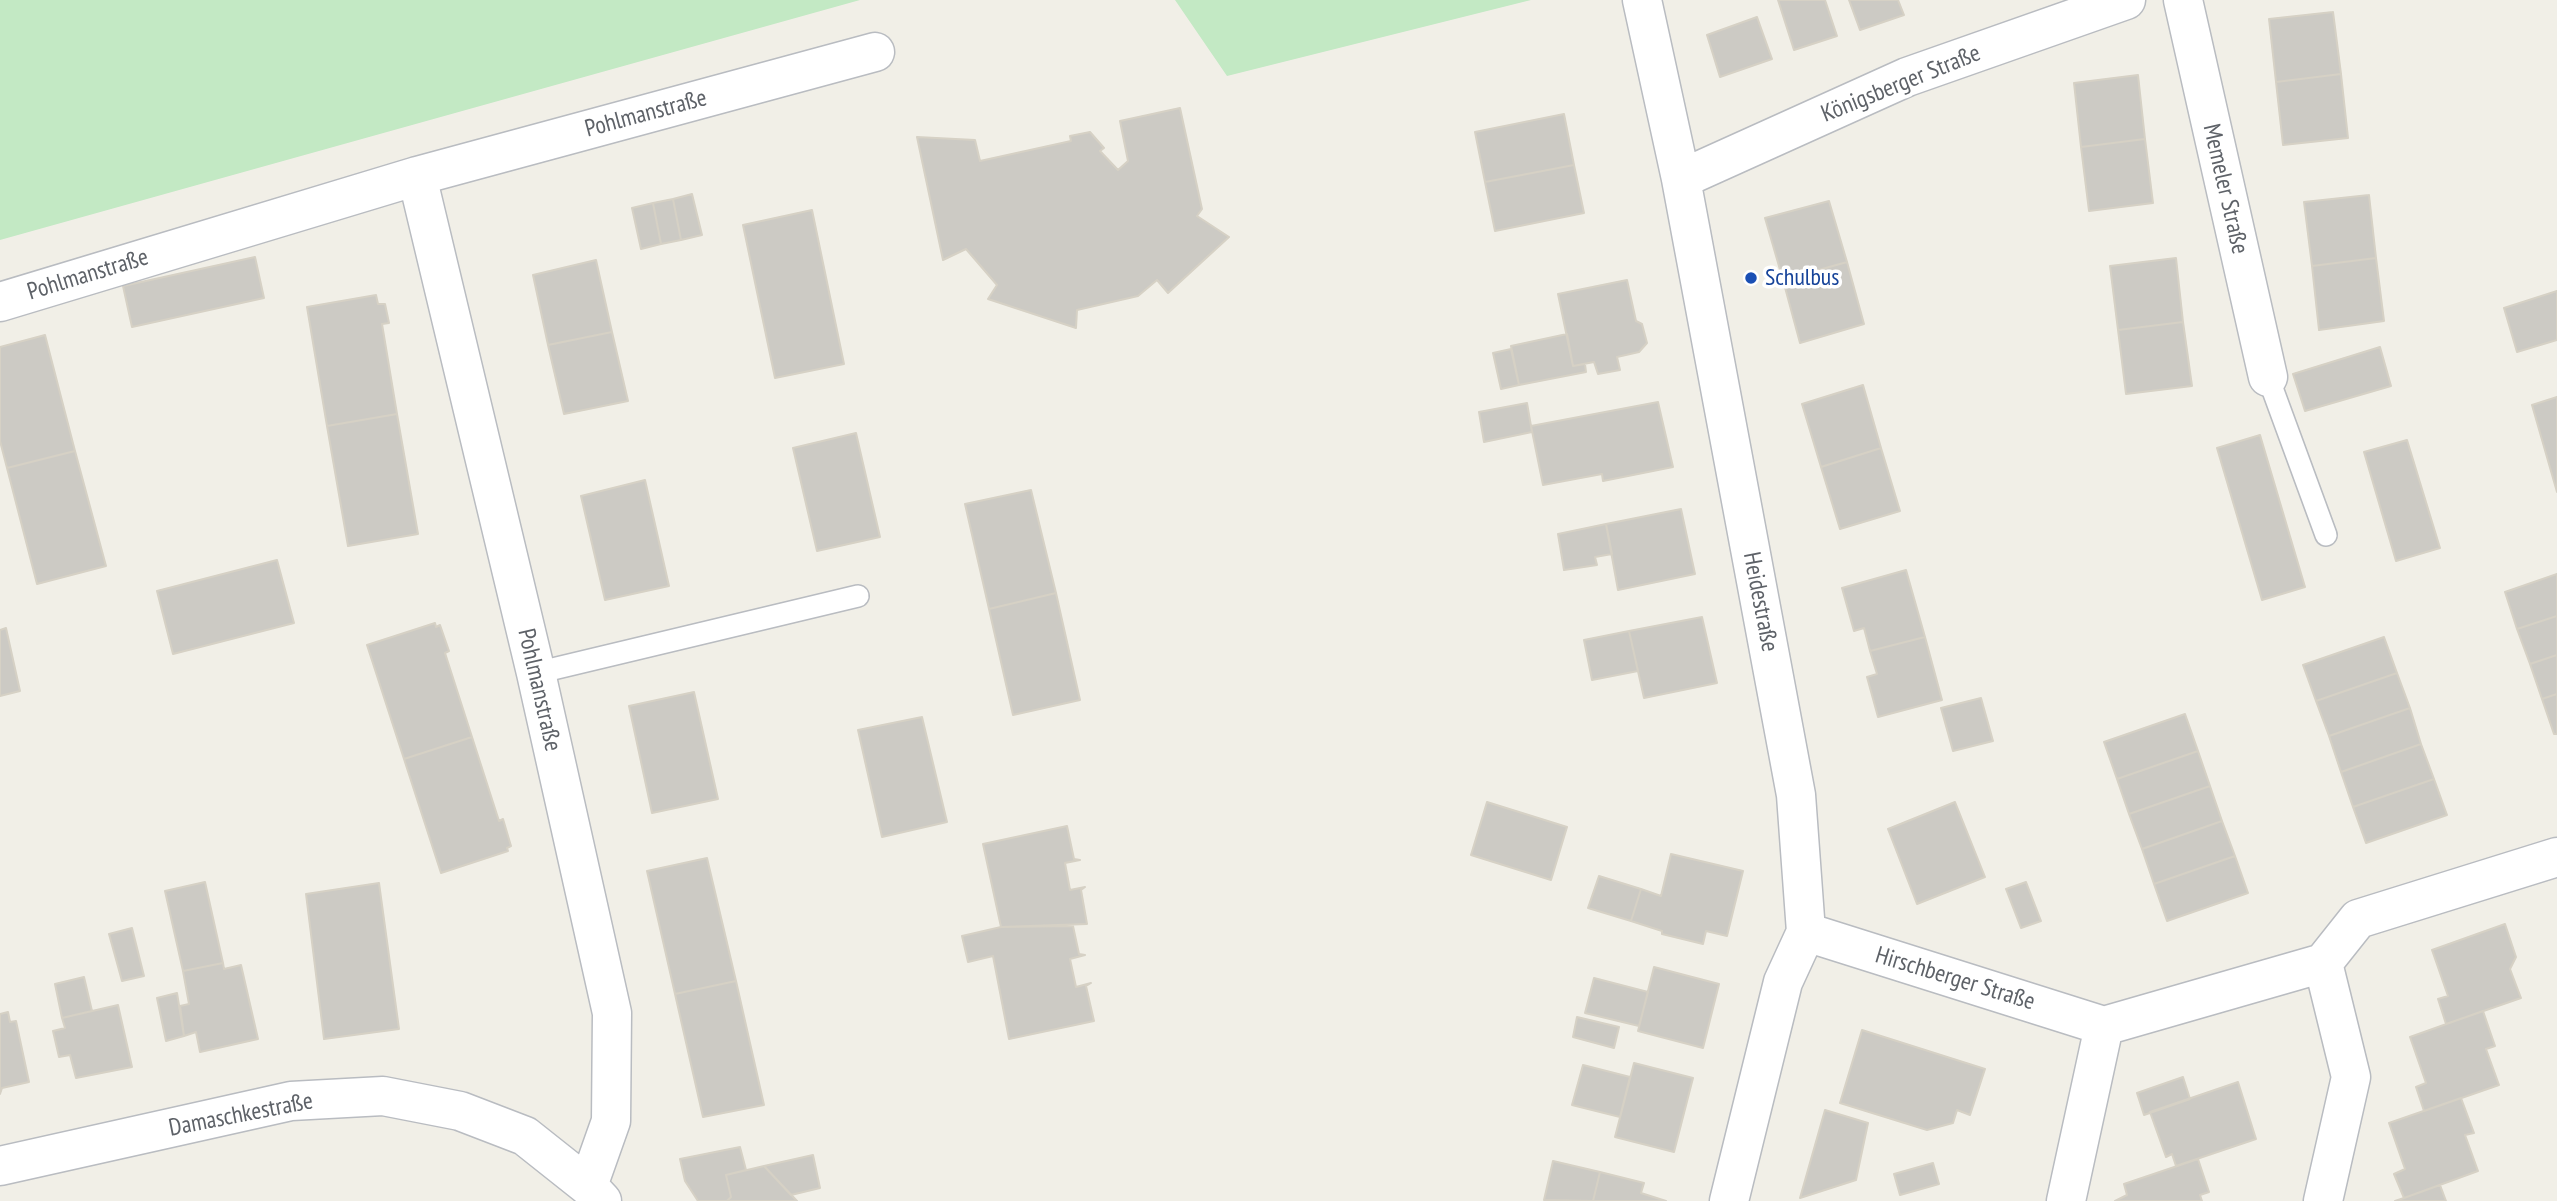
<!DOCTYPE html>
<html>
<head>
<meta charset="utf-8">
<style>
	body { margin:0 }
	canvas { display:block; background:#f1efe7 }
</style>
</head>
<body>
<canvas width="2557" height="1201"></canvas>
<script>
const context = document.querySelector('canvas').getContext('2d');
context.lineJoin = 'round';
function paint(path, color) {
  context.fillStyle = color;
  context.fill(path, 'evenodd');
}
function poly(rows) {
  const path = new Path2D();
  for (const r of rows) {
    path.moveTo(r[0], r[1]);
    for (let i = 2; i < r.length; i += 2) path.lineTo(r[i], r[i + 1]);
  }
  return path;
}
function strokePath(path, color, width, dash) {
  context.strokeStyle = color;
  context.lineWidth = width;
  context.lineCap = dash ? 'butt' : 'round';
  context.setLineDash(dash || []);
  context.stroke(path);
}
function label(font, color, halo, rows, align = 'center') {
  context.font = font + ' "PT Sans Narrow",sans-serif';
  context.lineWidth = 7;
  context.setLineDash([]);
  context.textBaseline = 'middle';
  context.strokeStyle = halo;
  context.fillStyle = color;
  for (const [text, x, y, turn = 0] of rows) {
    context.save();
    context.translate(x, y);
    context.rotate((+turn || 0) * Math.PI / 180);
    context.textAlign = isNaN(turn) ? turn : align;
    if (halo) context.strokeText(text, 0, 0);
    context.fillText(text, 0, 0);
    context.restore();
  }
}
paint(poly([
	[0,0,860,0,0,240],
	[1175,0,1531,0,1227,76]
]), '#c3e9c4');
const building = poly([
	[1778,0,1825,0,1837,36,1794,50,1778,0],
	[1849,0,1898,0,1904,15,1860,30,1849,0],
	[2333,12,2341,74,2276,82,2269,19,2333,12],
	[1757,17,1772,59,1720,77,1707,35,1757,17],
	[2341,74,2348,138,2283,145,2276,82,2341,74],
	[2138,75,2145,139,2081,147,2074,83,2138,75],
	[1180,108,1202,209,1197,216,1229,237,1168,293,1157,280,1138,296,1077,310,1076,328,988,299,997,285,966,249,943,260,917,137,975,140,980,161,1071,141,1070,136,1090,132,1104,148,1100,151,1118,170,1128,161,1120,121,1180,108],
	[1564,114,1574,165,1485,182,1475,132,1564,114],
	[2145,139,2153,203,2089,211,2081,147,2145,139],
	[1574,165,1584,213,1495,231,1485,182,1574,165],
	[692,194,702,235,681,240,673,199,692,194],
	[2369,195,2376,258,2312,266,2304,202,2369,195],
	[673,199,681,240,661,244,653,203,673,199],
	[1829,201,1847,262,1783,280,1765,218,1829,201],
	[653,203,661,244,641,249,632,208,653,203],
	[812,210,844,364,775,378,743,225,812,210],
	[255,257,264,298,132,327,123,286,255,257],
	[2176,258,2183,322,2118,330,2110,266,2176,258],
	[2376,258,2384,321,2319,330,2312,266,2376,258],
	[596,260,612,332,548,345,533,275,596,260],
	[1847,262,1864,324,1800,343,1783,280,1847,262],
	[1627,280,1636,321,1642,324,1647,343,1639,352,1617,357,1620,370,1598,374,1594,362,1573,366,1558,294,1627,280],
	[2557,291,2557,340,2517,352,2504,308,2557,291],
	[376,295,378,304,385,304,389,323,382,324,397,414,327,426,307,307,376,295],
	[2183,322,2192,386,2126,394,2118,330,2183,322],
	[612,332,628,401,564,414,548,345,612,332],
	[1567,334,1573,366,1585,364,1586,372,1519,385,1511,346,1567,334],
	[45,335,75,451,7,468,0,441,0,347,45,335],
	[2380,347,2391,386,2305,411,2293,374,2380,347],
	[1511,349,1519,385,1501,389,1493,353,1511,349],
	[1863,385,1881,448,1821,467,1802,404,1863,385],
	[2557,397,2557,492,2532,405,2557,397],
	[1658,402,1673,467,1603,481,1602,474,1543,485,1531,426,1658,402],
	[1527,403,1532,432,1484,442,1479,412,1527,403],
	[397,414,418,534,348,546,327,426,397,414],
	[856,433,880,537,817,551,793,448,856,433],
	[2260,435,2305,587,2262,600,2217,448,2260,435],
	[2407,440,2440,548,2396,561,2364,452,2407,440],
	[1881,448,1900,511,1840,529,1821,467,1881,448],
	[75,451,106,566,37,584,7,468,75,451],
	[645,480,669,586,605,600,581,496,645,480],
	[1031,490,1056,593,989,609,965,504,1031,490],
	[1681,509,1695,574,1618,590,1606,524,1681,509],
	[1606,524,1612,554,1595,557,1597,565,1564,570,1558,534,1606,524],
	[277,560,294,623,173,654,157,591,277,560],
	[1906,570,1925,637,1870,651,1864,628,1854,631,1842,588,1906,570],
	[2557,574,2557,616,2517,629,2505,592,2557,574],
	[1056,593,1080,700,1013,715,989,609,1056,593],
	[2557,616,2557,655,2530,664,2517,629,2557,616],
	[1702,617,1717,683,1644,698,1629,631,1702,617],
	[435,623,436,627,440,625,449,651,445,653,472,737,404,759,367,645,435,623],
	[6,628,20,691,0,696,0,630,6,628],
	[1629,631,1638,671,1592,680,1584,640,1629,631],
	[1925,637,1942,700,1878,717,1867,677,1877,674,1870,651,1925,637],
	[2384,637,2397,673,2316,701,2303,665,2384,637],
	[2557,655,2557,694,2542,699,2530,664,2557,655],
	[2397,673,2410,708,2329,736,2316,701,2397,673],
	[694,692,718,799,652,813,629,706,694,692],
	[2557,694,2557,734,2554,734,2542,699,2557,694],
	[1981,698,1993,741,1953,751,1941,708,1981,698],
	[2410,708,2421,744,2341,772,2329,736,2410,708],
	[2185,714,2198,751,2117,779,2104,742,2185,714],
	[922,717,947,822,882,837,858,730,922,717],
	[472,737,499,821,503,819,511,846,507,848,508,851,441,873,404,759,472,737],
	[2421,744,2434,779,2353,807,2341,772,2421,744],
	[2198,751,2210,786,2129,814,2117,779,2198,751],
	[2434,779,2447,815,2366,843,2353,807,2434,779],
	[2210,786,2222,821,2142,849,2129,814,2210,786],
	[1487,802,1567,827,1551,880,1471,855,1487,802],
	[1955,802,1985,877,1917,904,1888,829,1955,802],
	[2222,821,2235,856,2154,884,2142,849,2222,821],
	[1067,826,1074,859,1080,860,1065,863,1070,890,1085,887,1081,890,1087,924,1001,927,983,844,1067,826],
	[1671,854,1743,871,1727,936,1706,931,1703,944,1662,934,1662,931,1631,921,1641,889,1661,896,1671,854],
	[2235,856,2248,893,2167,921,2154,884,2235,856],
	[707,858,736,981,675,994,647,871,707,858],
	[1599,876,1641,889,1631,921,1588,908,1599,876],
	[205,882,223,963,183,971,165,891,205,882],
	[2026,882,2041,921,2021,928,2006,889,2026,882],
	[379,883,399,1029,324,1039,306,894,379,883],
	[2505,924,2516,957,2510,969,2521,998,2446,1024,2438,999,2448,996,2432,950,2505,924],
	[1073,926,1079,954,1085,955,1070,959,1076,987,1091,983,1086,986,1094,1021,1009,1039,993,956,968,962,962,936,1001,927,1073,926],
	[132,928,144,976,122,981,109,934,132,928],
	[223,963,224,969,241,965,258,1039,200,1052,196,1032,184,1036,180,1006,189,1004,183,971,223,963],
	[1654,967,1719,984,1703,1048,1638,1031,1654,967],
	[84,977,92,1011,62,1018,55,984,84,977],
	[1594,978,1648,992,1639,1026,1585,1013,1594,978],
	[736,981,764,1105,703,1117,675,994,736,981],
	[177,993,184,1036,166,1041,157,998,177,993],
	[118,1005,132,1067,76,1078,70,1055,59,1057,53,1031,65,1028,62,1018,118,1005],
	[2483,1011,2495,1046,2486,1049,2499,1085,2424,1111,2416,1087,2426,1083,2410,1037,2483,1011],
	[8,1012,10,1022,16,1021,29,1082,2,1088,0,1094,0,1014,8,1012],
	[1577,1017,1619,1027,1614,1048,1573,1037,1577,1017],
	[1862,1030,1985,1069,1970,1115,1957,1110,1953,1123,1927,1130,1840,1103,1862,1030],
	[1634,1063,1693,1078,1674,1152,1615,1137,1634,1063],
	[1583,1065,1630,1077,1620,1117,1572,1105,1583,1065],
	[2183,1077,2190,1099,2144,1115,2137,1093,2183,1077],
	[2238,1082,2256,1139,2176,1166,2172,1154,2166,1157,2150,1112,2238,1082],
	[2461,1098,2474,1133,2465,1135,2478,1171,2404,1198,2394,1174,2405,1169,2389,1123,2461,1098],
	[1825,1110,1868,1123,1856,1180,1800,1198,1825,1110],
	[740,1147,746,1170,726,1175,731,1197,727,1201,698,1201,685,1181,680,1159,740,1147],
	[813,1155,820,1188,791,1195,764,1166,813,1155],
	[2198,1159,2209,1192,2200,1195,2202,1201,2115,1201,2127,1195,2124,1184,2198,1159],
	[1553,1161,1600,1172,1593,1201,1544,1200,1553,1161],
	[1933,1163,1939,1184,1900,1195,1894,1174,1933,1163],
	[764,1166,797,1201,727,1201,731,1197,726,1175,764,1166],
	[1600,1172,1644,1183,1641,1193,1666,1201,1593,1201,1600,1172],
	[2440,1185,2446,1201,2395,1201,2404,1198,2440,1185]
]);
paint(building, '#cccac4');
strokePath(building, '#d6d1c5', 2);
const service = poly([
	[2268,377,2326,535],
	[536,673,858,596]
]);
const minor = poly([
	[1642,0,1681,179,1796,795,1806,932,1783,982,1729,1201],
	[2183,0,2268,377],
	[417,176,536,673,612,1013,611,1121,588,1186],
	[1681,179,1907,77,2126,0],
	[0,302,417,176,875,52],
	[1806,932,2104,1026,2323,963,2358,919,2557,857],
	[0,1166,291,1101,383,1096,460,1111,525,1136,588,1186,602,1201],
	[2066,1201,2104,1026],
	[2323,1201,2351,1077,2323,963]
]);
strokePath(service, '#b9bcc1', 24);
strokePath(minor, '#b9bcc1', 41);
strokePath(service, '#fff', 21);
strokePath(minor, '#fff', 38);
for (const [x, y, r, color] of [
	[1751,278,7,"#1a4fb4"]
]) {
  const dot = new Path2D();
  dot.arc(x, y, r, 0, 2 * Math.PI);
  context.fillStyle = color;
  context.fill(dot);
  strokePath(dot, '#fff', 2.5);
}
label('24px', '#5e6268', '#fff', [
	["Königsberger Straße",1901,84,-22],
	["Pohlmanstraße",646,114,-15],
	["Memeler Straße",2225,189,77],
	["Pohlmanstraße",88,275,-17],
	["Heidestraße",1760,602,79],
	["Pohlmanstraße",539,690,77],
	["Hirschberger Straße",1955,979,17],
	["Damaschkestraße",241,1115,-11]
]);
label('24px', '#164399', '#fff', [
	["Schulbus",1765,278]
], 'left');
</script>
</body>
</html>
